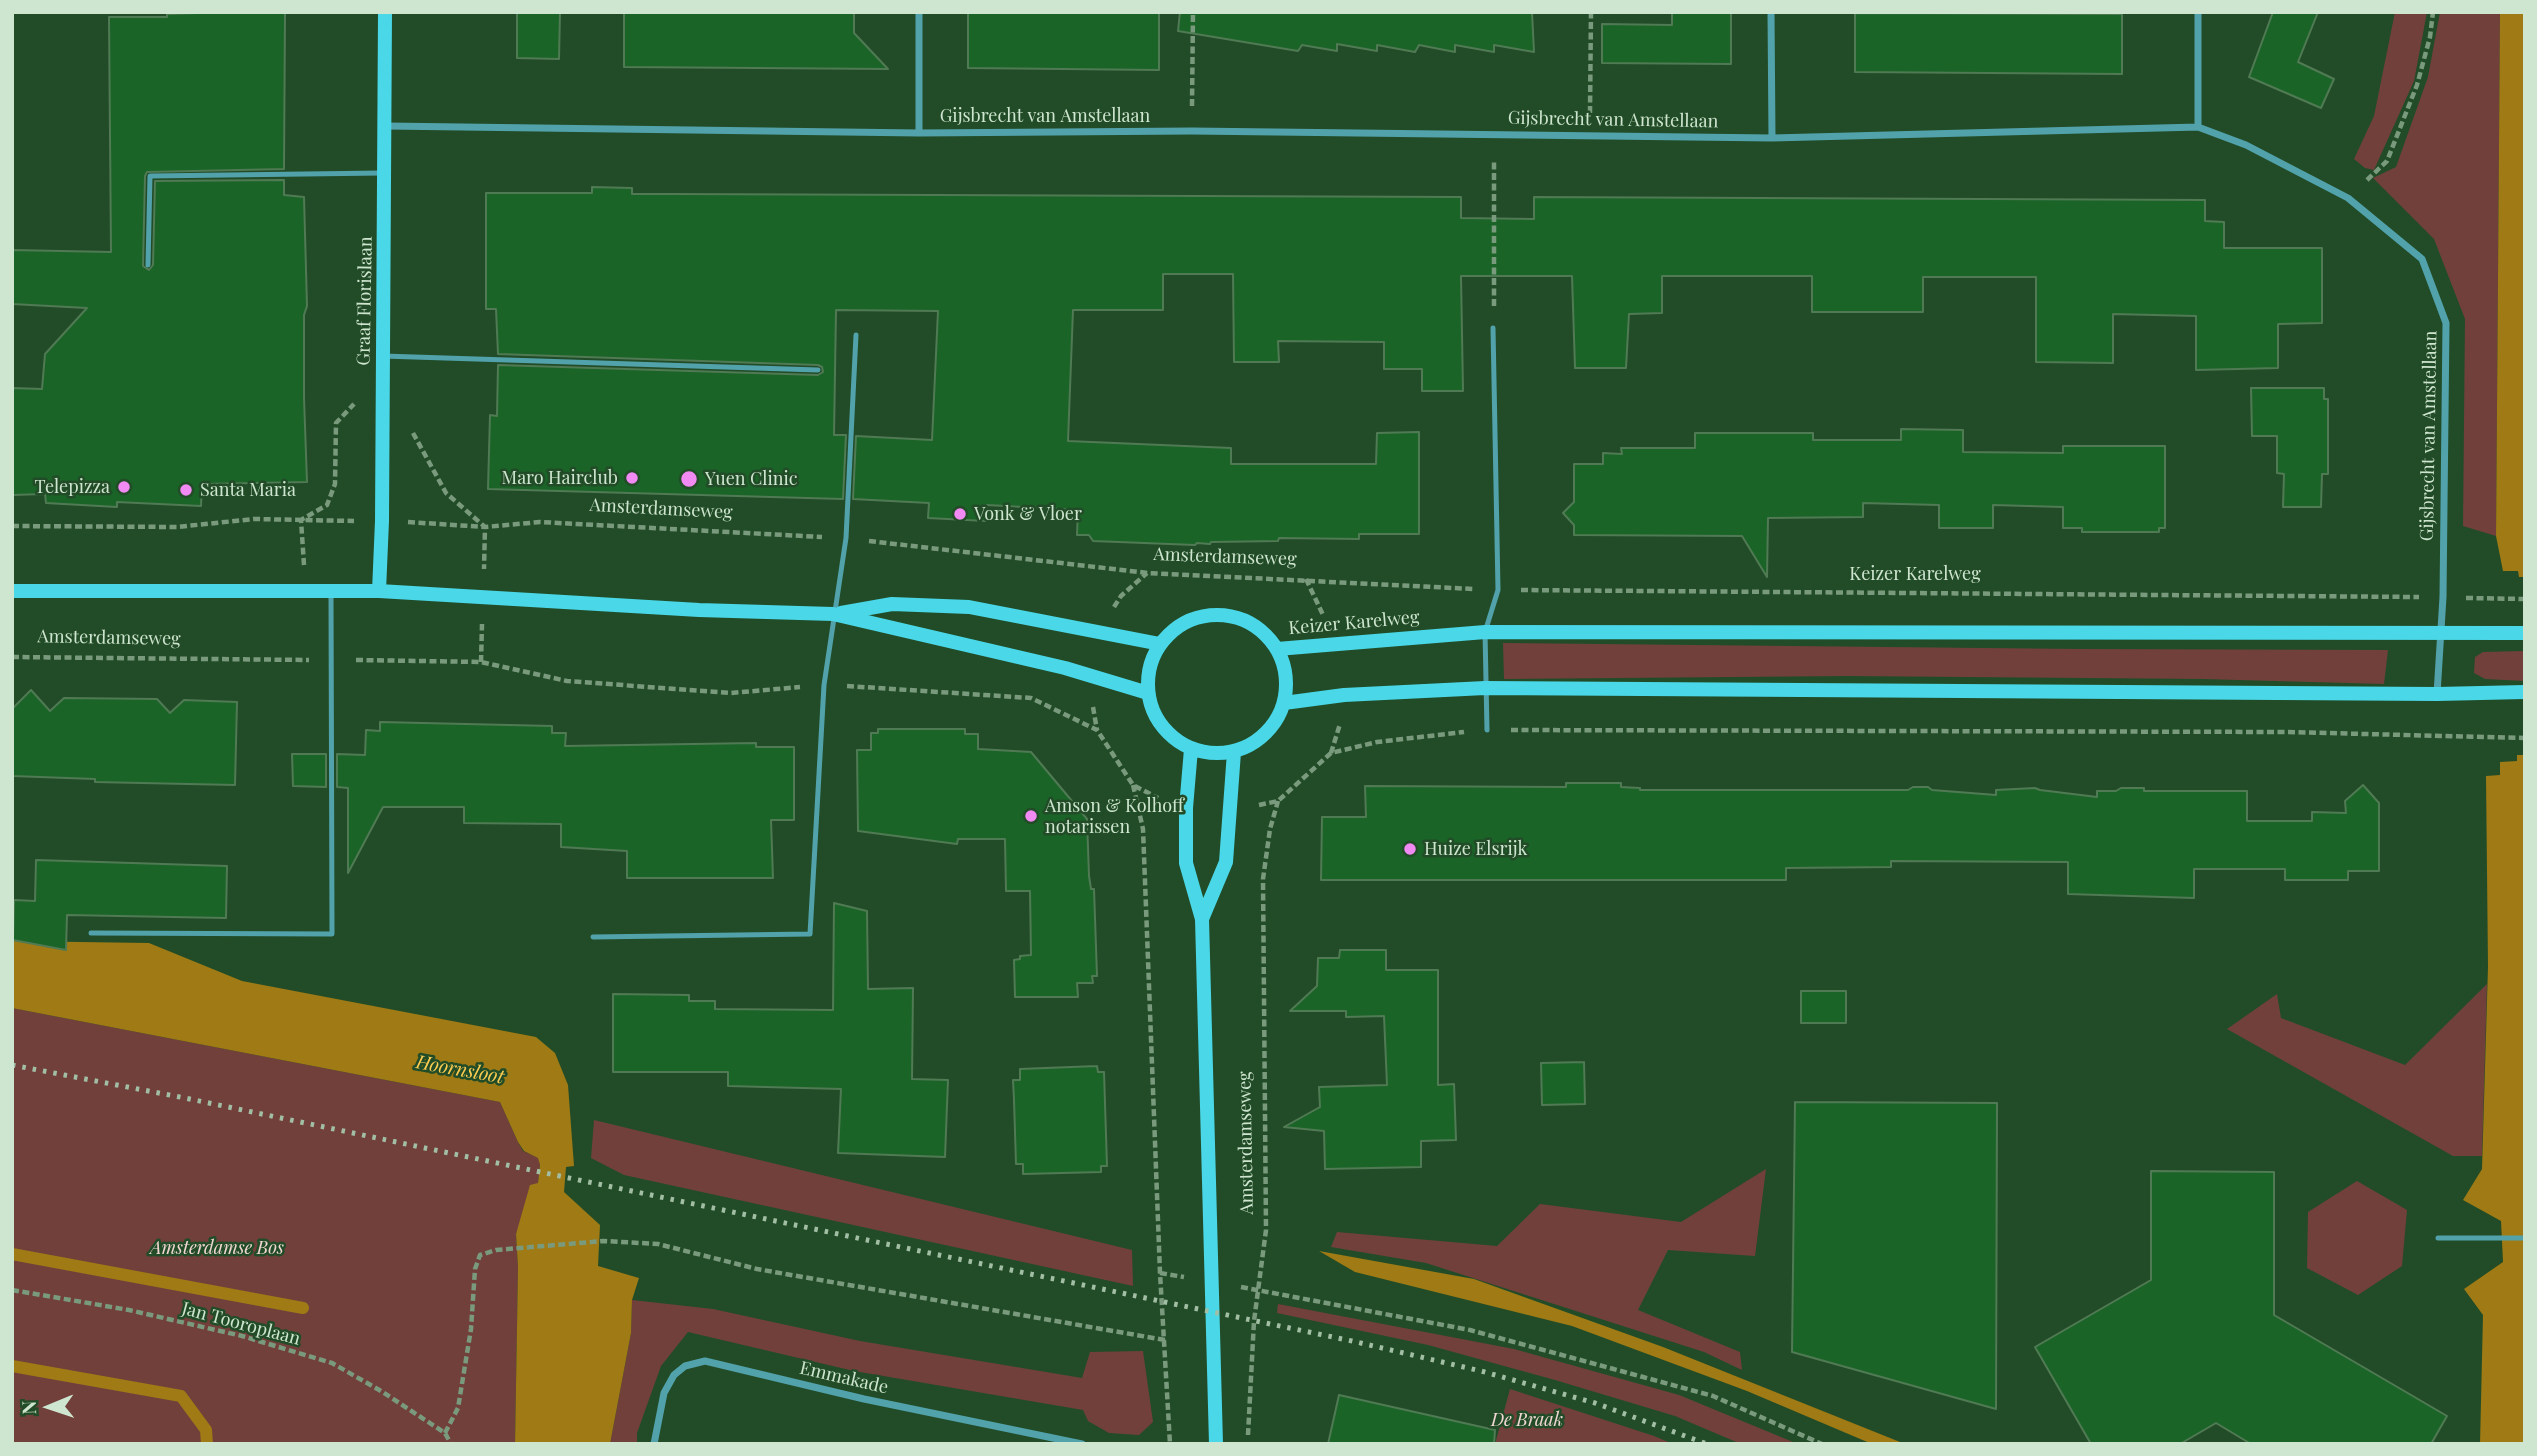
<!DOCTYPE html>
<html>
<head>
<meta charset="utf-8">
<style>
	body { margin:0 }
	#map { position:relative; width:2537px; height:1456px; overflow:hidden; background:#224c27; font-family:"Playfair Display",serif }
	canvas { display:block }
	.frame { position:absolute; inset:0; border:14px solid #cee5cf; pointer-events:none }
	.north { position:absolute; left:14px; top:1372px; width:70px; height:70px; -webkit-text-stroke:5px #224c27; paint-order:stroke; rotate:268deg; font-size:19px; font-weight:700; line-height:28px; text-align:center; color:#cee5cf }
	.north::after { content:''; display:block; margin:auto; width:24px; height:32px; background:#cee5cf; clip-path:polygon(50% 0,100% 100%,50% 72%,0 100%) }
</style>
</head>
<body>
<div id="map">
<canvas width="2537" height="1456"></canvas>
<div class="frame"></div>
<div class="north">N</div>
</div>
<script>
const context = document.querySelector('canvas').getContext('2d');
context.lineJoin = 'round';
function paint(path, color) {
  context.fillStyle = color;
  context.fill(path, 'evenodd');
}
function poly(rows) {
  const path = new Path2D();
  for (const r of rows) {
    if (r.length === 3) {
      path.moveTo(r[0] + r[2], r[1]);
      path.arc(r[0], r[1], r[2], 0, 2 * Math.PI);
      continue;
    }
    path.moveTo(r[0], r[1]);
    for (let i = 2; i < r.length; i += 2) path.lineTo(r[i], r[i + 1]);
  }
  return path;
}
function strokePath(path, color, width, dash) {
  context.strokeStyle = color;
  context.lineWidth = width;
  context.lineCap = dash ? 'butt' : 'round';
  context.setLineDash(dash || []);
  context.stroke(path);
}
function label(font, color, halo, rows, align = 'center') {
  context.font = font + ' "Playfair Display",serif';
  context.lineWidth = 5;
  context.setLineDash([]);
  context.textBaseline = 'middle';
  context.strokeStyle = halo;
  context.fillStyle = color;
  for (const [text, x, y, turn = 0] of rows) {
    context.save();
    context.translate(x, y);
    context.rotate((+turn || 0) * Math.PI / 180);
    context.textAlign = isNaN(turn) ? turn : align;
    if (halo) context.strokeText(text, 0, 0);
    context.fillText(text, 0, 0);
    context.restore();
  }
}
paint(poly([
	[2395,12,2427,12,2414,81,2374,170,2365,168,2354,159,2374,116],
	[2440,12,2500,12,2496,536,2463,526,2465,319,2434,239,2373,178,2396,167,2428,77],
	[1503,643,2080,649,2388,650,2384,684,2202,679,1848,676,1504,679],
	[2525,651,2525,681,2485,679,2474,673,2475,657,2483,652],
	[2487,984,2482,1156,2453,1156,2227,1029,2277,994,2281,1018,2405,1065],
	[12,1008,500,1102,518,1142,523,1151,539,1158,540,1165,538,1183,516,1234,518,1267,515,1444,12,1444],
	[594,1120,1132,1250,1133,1286,624,1175,591,1158],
	[1766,1169,1755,1256,1668,1250,1638,1310,1740,1352,1742,1370,1704,1352,1426,1263,1331,1247,1337,1232,1497,1246,1540,1204,1681,1222],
	[2357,1181,2407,1210,2402,1266,2358,1295,2307,1268,2308,1212],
	[632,1300,713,1309,860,1341,1082,1378,1090,1352,1143,1351,1153,1422,1139,1435,1109,1433,1088,1421,1083,1410,854,1371,688,1332,661,1366,637,1433,637,1444,610,1444,631,1333],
	[1278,1304,1514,1349,1679,1395,1798,1444,1741,1444,1675,1416,1555,1380,1428,1345,1277,1313],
	[1510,1389,1654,1436,1673,1444,1495,1444]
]), '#71403b');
paint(poly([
	[2500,12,2525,12,2525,577,2519,577,2518,571,2503,571,2496,536],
	[2517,755,2525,755,2525,1444,2480,1444,2483,1315,2464,1289,2503,1262,2501,1221,2463,1200,2482,1169,2488,967,2486,776,2500,775,2500,762,2517,761],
	[12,941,149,943,242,981,536,1037,555,1053,568,1085,574,1166,566,1167,564,1192,600,1225,598,1266,639,1278,632,1300,631,1333,610,1444,515,1444,518,1267,516,1234,530,1185,538,1183,540,1165,538,1158,524,1151,518,1142,500,1102,12,1008],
	[1319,1251,1474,1279,1663,1347,1905,1444,1872,1444,1747,1391,1572,1326,1355,1272]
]), '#9f7a15');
strokePath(poly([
	[12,1254,303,1308],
	[12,1366,181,1396,206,1430,207,1444]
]), '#9f7a15', 12);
const building = poly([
	[230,12,285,12,284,169,147,172,145,176,143,266,149,270,153,265,155,181,284,180,284,195,304,197,307,306,304,315,304,398,307,482,202,484,201,506,117,502,117,507,46,503,45,494,12,495,12,388,42,389,45,354,87,308,12,304,12,250,111,252,109,17,167,17,167,14,230,12],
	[517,12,560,12,559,59,517,58,517,12],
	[624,12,854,12,854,33,888,69,624,67,624,12],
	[968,12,1159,13,1159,70,968,68,968,12],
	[1180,12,1532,12,1534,52,1494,45,1494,52,1455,45,1455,52,1419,45,1415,52,1377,45,1377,51,1337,44,1337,51,1302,45,1298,51,1178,31,1180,12],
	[1672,12,1731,12,1731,64,1602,63,1602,24,1672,25,1672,12],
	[2273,12,2318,12,2298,62,2334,79,2321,108,2249,77,2273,12],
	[1855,13,2122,14,2122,74,1855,72,1855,13],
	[592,187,632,188,632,194,669,194,1461,197,1461,218,1534,219,1534,197,2205,200,2205,221,2224,222,2224,248,2322,248,2322,323,2278,324,2278,368,2196,370,2196,316,2113,314,2113,363,2036,362,2036,277,1923,277,1923,312,1812,312,1812,276,1662,276,1662,313,1629,314,1626,368,1575,368,1572,276,1461,276,1463,391,1422,391,1422,369,1384,369,1384,342,1278,341,1279,362,1234,362,1233,274,1163,274,1163,310,1073,310,1068,441,1231,448,1231,464,1376,464,1377,433,1419,432,1419,534,1359,534,1359,539,1279,538,1278,541,1211,542,1210,544,1197,543,1195,545,1093,541,1089,535,1077,535,1078,510,987,505,986,521,928,518,929,503,853,499,856,436,932,440,938,311,836,310,834,435,846,435,843,499,488,489,490,415,497,416,498,365,818,375,823,372,822,367,818,365,498,354,496,309,486,309,486,193,592,193,592,187],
	[2251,388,2324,388,2324,399,2328,399,2328,474,2322,474,2321,507,2283,507,2284,474,2277,473,2277,436,2252,436,2251,388],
	[1901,429,1963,430,1963,452,2063,453,2063,446,2165,446,2165,528,2159,528,2159,532,2082,532,2082,528,2063,528,2063,507,1993,505,1993,528,1939,528,1939,505,1863,503,1863,517,1768,518,1767,577,1742,536,1574,535,1574,525,1563,513,1574,502,1574,464,1603,464,1603,453,1622,454,1621,448,1695,448,1695,433,1813,433,1813,440,1901,440,1901,429],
	[31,690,50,711,64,698,157,699,170,713,184,700,237,702,235,785,95,782,95,779,12,776,12,709,31,690],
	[380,722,552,726,552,733,566,733,565,746,756,743,756,747,794,747,794,820,771,820,773,878,627,878,627,851,561,847,561,824,464,823,464,807,383,807,348,873,348,788,337,787,337,754,365,755,366,730,380,731,380,722],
	[878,729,965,729,965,734,978,734,978,749,1031,752,1087,819,1089,876,1091,889,1094,889,1097,976,1092,976,1093,983,1077,983,1078,997,1015,997,1014,960,1020,959,1020,956,1031,955,1030,891,1006,891,1005,839,958,839,957,844,858,831,857,750,871,750,871,733,878,733,878,729],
	[292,754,326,754,326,787,293,786,292,754],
	[1566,783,1621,783,1621,787,1640,788,1640,790,1908,790,1913,787,1928,787,1932,790,1996,795,1996,790,2035,788,2040,790,2097,797,2097,791,2116,791,2121,788,2144,788,2144,791,2247,791,2247,821,2312,821,2312,812,2346,813,2345,801,2363,785,2379,803,2379,871,2348,871,2348,880,2285,880,2285,869,2194,869,2194,898,2068,894,2068,862,1891,861,1891,867,1786,868,1786,880,1321,880,1322,817,1366,817,1365,786,1566,787,1566,783],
	[36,860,227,866,226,918,67,915,66,950,13,940,14,900,35,901,36,860],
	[834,903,867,911,868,989,913,988,912,1079,948,1080,945,1157,838,1153,841,1089,728,1086,728,1072,613,1072,613,994,689,995,689,1001,715,1001,715,1009,833,1010,834,903],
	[1340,950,1386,950,1386,970,1438,970,1438,1085,1454,1084,1456,1140,1421,1141,1421,1167,1325,1169,1324,1131,1284,1127,1320,1107,1319,1087,1387,1085,1384,1016,1346,1017,1346,1011,1290,1011,1317,986,1318,958,1339,958,1340,950],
	[1801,991,1846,991,1846,1023,1801,1023,1801,991],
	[1584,1062,1585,1104,1542,1105,1541,1063,1584,1062],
	[1097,1066,1098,1072,1104,1072,1107,1166,1101,1166,1101,1172,1023,1174,1023,1164,1016,1164,1014,1100,1013,1080,1020,1080,1020,1069,1097,1066],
	[1795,1102,1997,1103,1996,1409,1792,1352,1795,1102],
	[2151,1171,2274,1172,2274,1315,2447,1416,2431,1444,2251,1444,2216,1423,2180,1444,2091,1444,2035,1347,2151,1280,2151,1171],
	[1339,1395,1495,1430,1494,1444,1328,1444,1339,1395]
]);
paint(building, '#1a6428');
strokePath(building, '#507a53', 2);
strokePath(poly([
	[1192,106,1193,12],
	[1590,113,1591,12],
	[2367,180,2387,161,2417,85,2430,37,2433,12],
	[1494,306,1494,161],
	[413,433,446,493,485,527,484,569],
	[408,522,485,527,540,522,822,537],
	[12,526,177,527,254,519,354,521],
	[869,541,1148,573,1474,589],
	[304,565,301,520,327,505,335,484,336,423,354,404],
	[1306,579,1324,617],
	[1521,590,2419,597],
	[2466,598,2525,599],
	[1114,607,1121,596,1147,573],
	[12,657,309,660],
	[356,660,481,662,567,681,731,693,800,687],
	[481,662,482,624],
	[847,686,1031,698,1097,730,1133,785,1158,798],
	[1093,707,1097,730],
	[1511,730,2286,732,2525,738],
	[1331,753,1340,724],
	[1133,785,1143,829,1160,1273,1170,1444],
	[1259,805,1278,801,1331,753,1377,742,1464,732],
	[1160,1273,1184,1277],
	[1241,1287,1470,1330,1713,1396,1822,1444],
	[12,1290,129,1310,242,1336,332,1363,381,1391,445,1433,451,1444],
	[445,1433,458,1408,471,1329,475,1269,480,1255,496,1250,604,1241,658,1244,757,1269,1165,1340],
	[1248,1435,1254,1321,1266,1230,1263,879,1270,829,1278,801]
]), '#7a9a7d', 4.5, [7, 3.5]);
strokePath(poly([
	[148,265,150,176,382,173],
	[383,356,818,370],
	[1487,730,1485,632,1498,590,1493,328],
	[91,933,332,934,331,594],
	[593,937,810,934,824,685,846,538,856,335],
	[2438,1238,2525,1238]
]), '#52a2ac', 5);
strokePath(poly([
	[919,12,919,133],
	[1771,12,1772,138],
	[386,126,919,133,1192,131,1772,138,2198,127,2246,145,2348,198,2422,259,2446,323,2443,597,2437,694],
	[2198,127,2198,12],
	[654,1444,664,1393,674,1375,685,1366,705,1361,864,1399,1082,1444]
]), '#52a2ac', 7);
strokePath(poly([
	[12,591,379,591,699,610,833,614,1065,668,1148,693],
	[379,591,382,521,385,12],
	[841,613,892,604,969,607,1160,644],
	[1217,684,69],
	[1277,649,1485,632,2525,633],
	[1284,703,1344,695,1485,688,2437,694,2525,692],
	[1191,749,1186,808,1186,863,1202,919,1216,1444],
	[1202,919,1226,862,1234,752]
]), '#4ad7e8', 14);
strokePath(poly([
	[12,1065,185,1098,1352,1341,1481,1371,1595,1403,1707,1444]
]), '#a2bea4', 5, [3.5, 7]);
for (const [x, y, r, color] of [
	[632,478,7,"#f28af3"],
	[689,479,9,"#f28af3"],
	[124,487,7,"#f28af3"],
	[186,490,7,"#f28af3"],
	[960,514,7,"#f28af3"],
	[1031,816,7,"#f28af3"],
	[1410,849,7,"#f28af3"]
]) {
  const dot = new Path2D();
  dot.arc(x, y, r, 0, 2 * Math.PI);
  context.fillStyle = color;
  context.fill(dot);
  strokePath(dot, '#224c27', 2.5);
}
label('18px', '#cee5cf', '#224c27', [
	["Gijsbrecht van Amstellaan",1045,116],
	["Gijsbrecht van Amstellaan",1613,120,1],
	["Graaf Florislaan",365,301,-89],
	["Gijsbrecht van Amstellaan",2429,436,-89],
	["Amsterdamseweg",661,509,3],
	["Amsterdamseweg",1225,557,2],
	["Keizer Karelweg",1915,574],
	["Keizer Karelweg",1354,623,-5],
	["Amsterdamseweg",109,638,1],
	["Amsterdamseweg",1246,1143,-91],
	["Jan Tooroplaan",241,1324,15],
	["Emmakade",844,1378,13]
]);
label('18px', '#cee5cf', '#224c27', [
	["Maro Hairclub",618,478,"right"],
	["Yuen Clinic",705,479],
	["Telepizza",110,487,"right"],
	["Santa Maria",200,490],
	["Vonk & Vloer",974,514],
	["Amson & Kolhoff",1045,806],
	["notarissen",1045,827],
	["Huize Elsrijk",1424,849]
], 'left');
label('italic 18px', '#f1d7d3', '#224c27', [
	["Amsterdamse Bos",217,1248],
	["De Braak",1527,1420]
]);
label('italic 19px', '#fdcc52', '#224c27', [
	["Hoornsloot",460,1070,10]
]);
</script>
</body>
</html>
